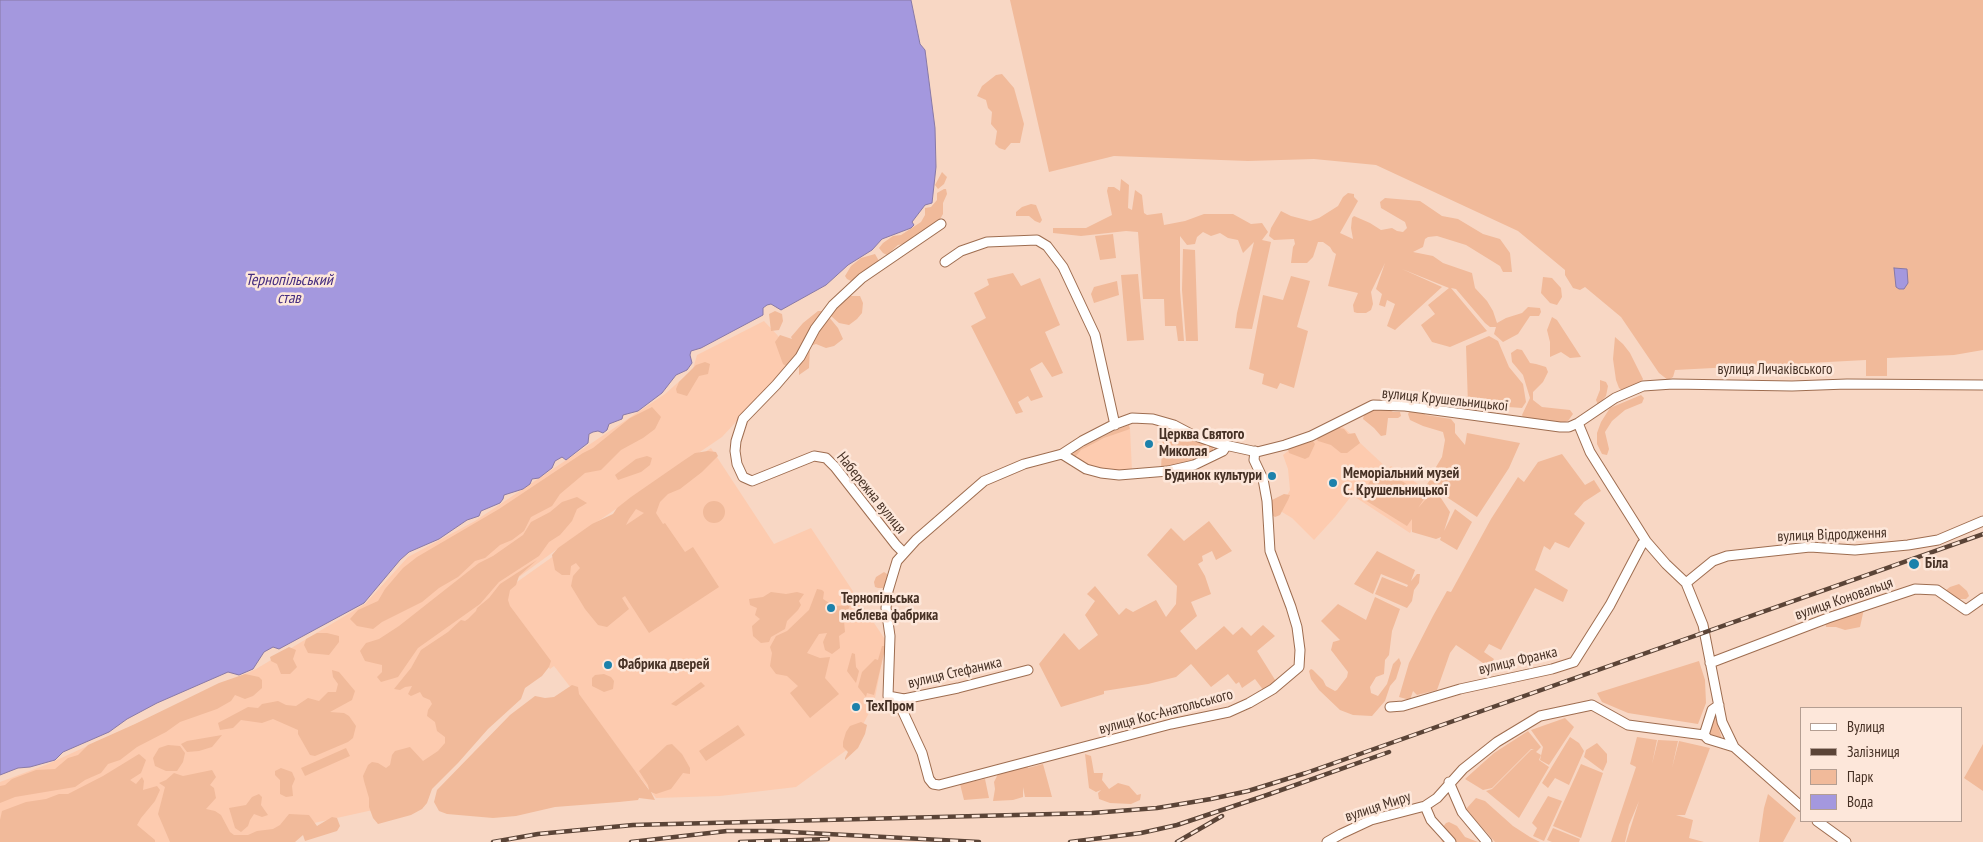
<!DOCTYPE html>
<html>
<head>
<meta charset="utf-8">
<style>
	body { margin:0 }
	#map { position:relative; width:1983px; height:842px; overflow:hidden; background:#f8d7c4; font-family:"PT Sans Narrow",sans-serif }
	canvas { display:block }
	.legend { position:absolute; left:1800px; top:707px; width:162px; height:115px; box-sizing:border-box; background:#fde7da; border:1px solid #b49e92; margin:0; padding:6px 9px; list-style:none; font-size:15px; color:#463125 }
	.legend li { display:flex; align-items:center; gap:10px; height:25px }
	.legend b { width:25px; border:1px solid #b49e92 }
</style>
</head>
<body>
<div id="map">
<canvas width="1983" height="842"></canvas>
<ul class="legend">
<li><b style="height:6px;background:#fff"></b>Вулиця</li>
<li><b style="height:6px;background:#5b4437"></b>Залізниця</li>
<li><b style="height:14px;background:#f1ba9a"></b>Парк</li>
<li><b style="height:14px;background:#a498de"></b>Вода</li>
</ul>
</div>
<script>
const context = document.querySelector('canvas').getContext('2d');
context.lineJoin = 'round';
function paint(path, color) {
  context.fillStyle = color;
  context.fill(path, 'evenodd');
}
function poly(rows) {
  const path = new Path2D();
  for (const r of rows) {
    if (r.length === 3) {
      path.moveTo(r[0] + r[2], r[1]);
      path.arc(r[0], r[1], r[2], 0, 2 * Math.PI);
      continue;
    }
    path.moveTo(r[0], r[1]);
    for (let i = 2; i < r.length; i += 2) path.lineTo(r[i], r[i + 1]);
  }
  return path;
}
function strokePath(path, color, width, dash) {
  context.strokeStyle = color;
  context.lineWidth = width;
  context.lineCap = dash ? 'butt' : 'round';
  context.setLineDash(dash || []);
  context.stroke(path);
}
function label(font, color, halo, rows, align = 'center') {
  context.font = font + ' "PT Sans Narrow",sans-serif';
  context.lineWidth = 5;
  context.setLineDash([]);
  context.textBaseline = 'middle';
  context.strokeStyle = halo;
  context.fillStyle = color;
  for (const [text, x, y, turn = 0] of rows) {
    context.save();
    context.translate(x, y);
    context.rotate((+turn || 0) * Math.PI / 180);
    context.textAlign = isNaN(turn) ? turn : align;
    if (halo) context.strokeText(text, 0, 0);
    context.fillText(text, 0, 0);
    context.restore();
  }
}
paint(poly([
	[764,321,797,356,722,437,560,547,497,593,539,661,400,804,228,842,0,842,0,782,48,764,256,669,365,604,408,557,475,521,665,394,693,369,697,355],
	[1342,426,1388,469,1391,466,1430,492,1410,533,1352,495,1335,517,1314,540,1292,518,1282,512,1281,507,1290,490,1288,469,1283,455,1288,451,1317,440],
	[1130,429,1132,471,1116,472,1104,470,1084,464,1077,459,1077,453,1089,445,1118,432],
	[711,448,774,544,811,528,886,641,874,703,852,746,796,787,720,796,656,798,554,666,550,669,500,594,606,519]
]), '#fdcbaf');
paint(poly([
	[1010,0,1983,0,1983,350,1954,355,1887,358,1887,376,1866,376,1866,360,1675,370,1673,377,1668,380,1659,373,1621,317,1585,287,1580,290,1573,288,1565,275,1565,270,1518,231,1376,165,1314,159,1248,161,1114,156,1049,172],
	[1002,74,1014,88,1024,124,1020,143,1011,143,1005,150,999,148,995,144,997,131,991,124,992,112,988,108,986,100,977,96,982,86,996,75],
	[942,172,947,177,944,184,938,189,935,185],
	[1121,179,1129,185,1128,208,1132,210,1135,190,1142,195,1144,213,1147,215,1162,213,1164,225,1185,221,1204,214,1233,214,1251,224,1262,223,1268,232,1262,240,1271,242,1252,329,1235,328,1237,313,1254,242,1243,253,1238,240,1228,238,1220,233,1211,236,1203,232,1197,237,1195,244,1187,245,1180,236,1180,290,1184,341,1178,341,1176,326,1165,326,1164,299,1143,299,1138,232,1126,231,1081,236,1053,233,1053,228,1086,228,1112,215,1107,191,1108,187,1114,187,1120,191],
	[944,189,946,189,947,194,943,203,943,214,939,221,910,243,898,245,887,255,883,253,879,248,883,243,893,236,901,235,921,222,925,215,925,208,931,207,937,200,937,193],
	[1348,193,1354,194,1354,197,1358,201,1340,233,1353,239,1351,228,1352,218,1354,216,1370,223,1381,230,1392,228,1397,231,1403,232,1407,228,1405,222,1381,208,1380,202,1385,198,1420,201,1442,216,1458,219,1483,234,1500,239,1510,253,1512,272,1503,272,1500,266,1466,245,1437,236,1428,237,1425,239,1423,247,1413,252,1433,256,1443,263,1472,273,1475,288,1487,301,1493,311,1497,323,1506,318,1522,313,1528,307,1540,308,1541,312,1539,316,1530,316,1518,334,1503,342,1494,334,1496,327,1490,327,1485,323,1456,289,1451,288,1487,331,1450,347,1432,342,1421,325,1435,314,1428,305,1449,288,1402,269,1442,287,1395,330,1387,326,1395,304,1387,300,1385,307,1379,305,1382,294,1376,289,1385,263,1371,292,1373,304,1371,310,1366,313,1357,313,1354,312,1353,305,1358,293,1328,286,1336,254,1333,252,1330,247,1323,242,1318,242,1313,257,1307,263,1291,263,1293,247,1295,244,1294,239,1274,240,1269,236,1271,228,1281,211,1291,216,1310,221,1319,218,1338,206,1343,197],
	[1031,204,1036,205,1042,220,1040,223,1035,221,1029,216,1016,216,1016,212,1022,207],
	[1113,234,1116,258,1100,260,1095,236],
	[1183,249,1195,250,1198,341,1186,341,1182,290],
	[875,254,879,261,875,263,861,277,851,281,847,279,845,276,851,266,861,258],
	[1013,273,1021,286,1040,278,1060,325,1045,332,1063,373,1052,377,1042,362,1030,369,1043,397,1031,401,1028,396,1018,402,1023,412,1016,414,971,326,986,318,974,293,989,285,987,279],
	[1138,274,1144,340,1127,341,1121,275],
	[1291,276,1310,281,1297,327,1308,331,1294,388,1280,383,1277,389,1262,384,1264,374,1249,369,1263,295,1283,300],
	[1543,277,1552,278,1561,288,1562,297,1557,305,1550,303,1541,293],
	[1117,281,1119,295,1094,303,1091,294,1094,287],
	[849,296,860,296,863,303,862,313,857,319,849,325,839,323,831,316,833,311],
	[775,311,782,314,783,321,779,330,771,331,769,314],
	[818,311,824,311,838,328,843,339,834,346,826,348,816,344,810,346,809,368,799,375,799,361,788,367,783,364,775,342,780,335,792,339,791,337,803,323],
	[1552,317,1557,320,1581,357,1570,358,1561,352,1550,357,1550,342,1547,330],
	[1489,336,1498,341,1509,367,1523,384,1526,402,1522,408,1468,404,1466,346],
	[1615,337,1623,344,1630,353,1643,379,1641,383,1623,391,1619,388,1616,380,1613,359],
	[1517,349,1522,350,1530,363,1536,364,1546,367,1548,372,1543,382,1533,392,1533,400,1542,407,1570,410,1573,414,1568,421,1559,424,1534,422,1523,417,1522,415,1530,398,1523,375,1512,362,1511,353],
	[705,362,710,364,708,374,699,376,687,396,677,393,676,389,679,382,696,365],
	[1600,380,1606,382,1608,386,1606,396,1598,405,1596,400,1600,390],
	[1641,395,1644,398,1642,403,1625,410,1612,421,1605,432,1609,449,1607,455,1602,454,1597,444,1597,433,1601,422,1610,408],
	[652,407,661,417,655,429,643,438,621,450,601,470,585,473,560,494,552,506,531,517,524,531,512,540,500,545,485,558,475,561,458,577,439,588,422,602,382,622,373,629,357,626,350,619,358,610,378,601,385,589,403,568,417,557,499,509,583,453,593,448,630,418],
	[1386,408,1393,412,1400,412,1401,416,1398,418,1388,418,1386,435,1381,436,1374,428,1363,419,1364,415,1372,409],
	[1411,409,1419,410,1426,415,1451,419,1455,424,1455,433,1465,445,1467,433,1520,443,1509,468,1477,517,1445,496,1450,487,1444,484,1436,489,1429,490,1425,487,1435,473,1436,467,1442,457,1445,440,1443,432,1423,426,1410,420,1408,414],
	[1129,425,1130,429,1104,438,1081,450,1076,456,1079,462,1084,464,1104,470,1116,472,1132,471,1133,473,1109,473,1087,467,1076,461,1073,454,1075,451,1114,431],
	[1163,427,1210,445,1213,447,1213,454,1201,460,1161,469],
	[1334,427,1344,429,1348,434,1355,433,1360,443,1347,453,1341,453,1331,445,1318,441,1316,438],
	[1312,440,1315,444,1309,457,1305,459,1289,453,1288,449],
	[708,451,716,452,718,456,702,472,680,489,668,494,660,502,656,513,663,524,665,523,685,552,693,547,719,587,649,633,625,596,622,598,629,609,607,627,598,625,585,609,571,586,573,576,580,568,576,563,571,566,570,575,562,575,555,570,552,555,558,548,592,524,613,514,617,508,631,497,683,461,695,453],
	[636,509,644,513,626,525,629,519],
	[1562,454,1585,485,1594,480,1601,491,1584,502,1574,514,1585,523,1569,548,1555,542,1550,550,1544,546,1535,570,1568,590,1563,602,1535,588,1501,650,1489,644,1484,652,1494,659,1489,667,1456,645,1450,653,1437,690,1417,695,1413,691,1410,700,1399,697,1409,663,1433,616,1447,591,1451,592,1491,519,1518,477,1524,482,1538,462],
	[647,456,652,458,650,465,641,472,618,480,615,475,636,459],
	[1379,467,1426,496,1418,508,1434,490,1437,492,1450,512,1444,531,1455,509,1472,522,1457,550,1440,540,1441,537,1436,539,1412,532,1412,519,1407,526,1360,497],
	[1284,494,1290,495,1288,500,1280,515,1275,517,1270,514,1272,500],
	[577,497,587,503,577,509,572,521,560,535,549,542,539,556,499,582,480,604,418,648,398,677,381,682,377,677,382,672,382,665,365,661,360,651,366,643,379,639,399,626,479,563,493,556,523,535,531,522,550,512,562,502],
	[714,512,11],
	[1209,521,1232,551,1216,560,1212,551,1202,556,1203,561,1198,564,1205,576,1211,594,1191,602,1197,616,1180,631,1196,650,1224,626,1233,635,1242,627,1251,636,1263,625,1275,636,1257,651,1277,683,1264,691,1255,679,1242,688,1239,682,1236,684,1228,674,1211,687,1191,664,1176,677,1148,684,1104,691,1104,694,1061,707,1039,664,1064,633,1079,650,1098,635,1085,615,1095,601,1087,594,1095,586,1119,615,1126,608,1133,612,1156,600,1166,617,1176,604,1177,586,1147,555,1171,528,1184,541],
	[1377,551,1415,570,1411,581,1417,574,1420,574,1419,583,1414,590,1412,601,1407,608,1375,594,1382,577,1407,587,1408,585,1381,574,1373,594,1354,584],
	[537,560,519,576,516,585,510,590,508,600,510,606,551,661,549,667,542,676,525,688,521,699,488,729,458,763,432,789,427,803,422,809,411,815,378,824,373,818,369,807,369,798,364,781,363,776,368,765,372,762,378,763,386,768,390,765,392,755,395,751,410,747,423,761,438,751,445,743,445,737,437,731,435,722,427,716,428,710,432,704,430,700,423,697,420,692,411,696,408,694,412,686,405,687,400,690,394,689,411,668,421,650,448,632,461,620,465,621,468,619,476,611,477,608,489,598,500,584],
	[884,572,887,574,887,581,883,588,878,588,875,587,874,582,876,577],
	[1959,584,1967,591,1969,596,1966,599,1958,599,1945,591,1950,587],
	[817,589,822,590,824,592,823,599,834,606,850,605,844,621,845,632,839,636,840,648,832,654,825,650,823,642,827,633,819,634,807,653,820,658,830,657,825,678,839,694,810,718,790,693,798,686,787,676,776,674,770,666,772,653,770,647,776,636,787,631,809,610],
	[771,592,786,594,797,592,804,594,799,601,801,605,798,610,787,621,785,629,771,637,769,642,761,643,753,636,752,626,760,619,755,615,757,608,750,605,749,599,763,597],
	[1375,597,1400,609,1392,631,1389,655,1385,660,1384,674,1376,677,1370,687,1371,693,1378,696,1387,684,1393,664,1399,658,1401,663,1396,679,1390,686,1385,701,1372,716,1353,715,1340,710,1319,690,1311,679,1309,671,1311,669,1313,670,1323,680,1326,686,1335,691,1337,690,1347,677,1348,672,1331,650,1333,642,1340,640,1321,621,1338,604,1366,620],
	[1864,609,1860,627,1845,630,1836,627,1826,627,1825,622],
	[317,633,327,633,339,636,339,642,329,655,308,653,304,645,306,639],
	[882,646,885,646,885,649,874,695,867,693,866,697,858,687,862,672,875,659,878,660],
	[289,647,296,650,293,659,297,667,290,674,281,674,277,664,271,661,270,657],
	[852,653,855,654,856,667,859,671,856,683,847,671],
	[1699,661,1705,680,1706,703,1698,724,1628,713,1602,702,1597,693],
	[332,670,339,672,355,691,352,700,330,712,344,713,349,716,356,726,353,738,348,742,315,756,310,755,298,734,298,730,273,719,262,723,241,720,233,728,220,730,218,723,248,707,258,708,262,704,278,701,286,705,296,706,308,698,319,701,328,692,336,692,338,684,333,677],
	[245,674,259,677,262,680,262,688,253,696,245,699,235,695,231,701,217,709,180,722,166,732,137,747,120,760,108,764,101,773,85,780,75,787,15,797,0,803,0,786,5,785,12,779,36,770,55,769,68,758,78,755,88,745,135,724,219,683],
	[604,674,611,677,614,681,613,689,604,692,592,686,592,678,595,675],
	[701,682,705,686,676,706,671,704],
	[572,685,578,687,579,694,649,790,648,785,639,771,667,745,672,744,682,754,690,768,690,774,683,773,671,789,656,794,651,792,655,800,639,798,638,800,619,802,555,807,516,816,493,818,447,814,439,811,434,802,437,790,510,715,535,696,545,698,554,697],
	[1714,716,1715,716,1722,739,1712,737,1710,734],
	[1565,718,1574,727,1549,765,1540,760,1543,747,1531,730],
	[861,722,867,725,865,734,858,748,845,760,845,758,848,752,843,747,843,742,846,732,850,726],
	[738,725,745,735,706,761,699,751],
	[1528,731,1541,747,1536,752,1541,755,1539,760,1549,767,1519,818,1486,791,1492,789,1531,750,1534,750,1531,749,1492,788,1483,790,1465,779,1494,753],
	[222,735,212,747,199,751,187,752,181,744,187,741],
	[1570,737,1579,743,1584,751,1569,785,1555,778,1548,788,1542,783],
	[1637,737,1657,740,1652,764,1658,740,1678,741,1672,768,1679,741,1710,748,1685,815,1676,815,1693,820,1689,838,1704,842,1626,842,1639,801,1629,825,1625,842,1611,842,1636,767,1630,764],
	[1597,743,1607,754,1607,762,1603,771,1584,757,1586,750],
	[1983,744,1983,791,1964,778],
	[168,745,180,746,185,753,183,762,177,771,166,771,155,766,153,758,159,748],
	[346,748,350,756,305,776,301,768],
	[139,754,146,760,141,773,130,780,136,784,142,777,144,781,143,790,157,786,160,790,155,801,141,818,137,825,155,840,155,842,0,842,0,820,2,811,26,802,46,799,59,794,68,794,103,776],
	[1085,754,1091,756,1094,773,1103,773,1102,780,1109,789,1118,783,1129,786,1137,795,1141,794,1140,800,1131,804,1110,803,1099,799,1098,793,1101,790,1096,792,1089,788],
	[1043,764,1052,797,1025,797,1023,787,1023,797,1013,800,993,801,995,789,994,782,998,774,1027,765,1028,768],
	[1581,764,1603,773,1581,838,1553,826],
	[281,768,292,772,295,779,292,786,293,796,286,797,280,794,280,780,275,775,275,771],
	[212,770,216,777,210,785,214,788,216,798,206,809,215,811,221,815,230,832,234,835,248,835,257,831,273,829,280,825,289,814,309,815,317,826,332,817,337,818,340,826,337,831,305,841,303,835,295,842,170,842,158,814,165,787,159,783,166,780,174,773,183,776],
	[985,779,989,798,964,800,960,784],
	[259,794,262,797,261,805,268,815,262,817,254,814,250,820,248,826,241,832,235,828,229,808,246,805,252,797],
	[1768,794,1796,818,1783,842,1759,842,1764,808],
	[1548,796,1562,801,1544,841,1533,836,1537,828,1532,823],
	[1476,798,1485,801,1513,826,1530,837,1540,842,1495,842,1466,809],
	[1449,822,1457,826,1465,837,1478,842,1442,842,1439,832,1446,823],
	[1553,828,1580,839,1579,842,1552,842,1547,840]
]), '#f1ba9a');
const water = poly([
	[0,0,911,0,920,44,925,50,935,128,936,167,932,203,925,205,912,222,914,225,911,228,882,239,872,250,848,265,826,285,781,310,771,304,767,305,763,308,763,315,701,348,691,351,690,355,692,363,687,370,676,375,662,393,638,411,623,415,622,419,609,424,607,430,603,433,598,431,593,432,589,434,588,443,566,460,562,457,555,461,552,468,539,478,532,479,530,484,523,489,504,495,503,499,500,503,481,511,479,516,467,520,439,539,409,552,400,560,364,603,279,649,273,647,264,652,253,669,239,675,228,672,157,703,127,719,109,732,63,752,55,760,30,767,18,768,0,775,0,0],
	[1894,268,1907,269,1908,283,1904,289,1899,289,1896,287,1894,268]
]);
paint(water, '#a498de');
strokePath(water, '#8879a6', 1);
const street = poly([
	[945,262,961,251,987,242,1037,240,1047,246,1063,267,1095,335,1115,425],
	[1578,423,1590,452,1646,541,1666,564,1686,583,1703,625,1722,722,1734,747,1802,807],
	[1062,454,1086,469,1101,473,1119,475,1168,471,1194,465,1223,451,1227,445],
	[904,553,896,545,835,467,826,458,814,456,752,481,743,477,737,464,735,451,736,441,743,419,776,385,800,357,815,329,833,305,862,278,941,224],
	[1686,583,1713,561,1727,556,1810,547,1855,550,1908,545,1938,540,1983,521],
	[1710,663,1828,618,1915,589,1937,590,1966,610,1983,598],
	[1028,670,958,688,904,699,888,696,890,636,886,608,888,591,897,561,916,540,984,481,1024,464,1062,454,1082,441,1113,425,1132,418,1153,419,1174,425,1193,435,1216,443,1257,452,1285,445,1311,436,1373,405,1405,406,1560,427,1569,427,1578,423,1615,398,1643,386,1673,384,1792,386,1847,384,1983,385],
	[897,699,922,753,929,779,933,784,939,785,1171,724,1229,712,1249,703,1273,689,1299,667,1300,650,1297,627,1291,607,1270,551,1267,501,1263,479,1254,460,1255,451],
	[1390,707,1403,706,1460,689,1552,669,1574,662,1610,605,1642,544,1646,541],
	[1704,735,1712,710,1719,705],
	[1449,782,1462,812,1487,842],
	[1425,806,1437,798,1463,769,1497,742,1540,716,1592,705,1628,725,1704,735,1708,739,1734,747],
	[1817,821,1846,842],
	[1327,842,1341,834,1371,820,1425,806,1431,820,1451,842]
]);
strokePath(street, '#9e6d50', 11);
strokePath(street, '#fff', 9);
const rail = poly([
	[493,842,538,834,633,825,1092,813,1157,808,1211,799,1248,791,1306,773,1983,534],
	[631,842,727,831,771,831,979,842],
	[740,842,828,839],
	[1070,842,1141,833,1177,825,1267,795,1389,752],
	[1177,842,1222,816]
]);
strokePath(rail, '#5b4437', 4.5);
strokePath(rail, '#fde7da', 2.5, [8]);
for (const [x, y, r, color] of [
	[1149,444,5,"#1c81ab"],
	[1272,476,5,"#1c81ab"],
	[1333,483,5,"#1c81ab"],
	[1914,564,6,"#1c81ab"],
	[831,608,5,"#1c81ab"],
	[608,665,5,"#1c81ab"],
	[856,707,5,"#1c81ab"]
]) {
  const dot = new Path2D();
  dot.arc(x, y, r, 0, 2 * Math.PI);
  context.fillStyle = color;
  context.fill(dot);
  strokePath(dot, '#fde7da', 2);
}
label('15px', '#463125', '#fde7da', [
	["вулиця Личаківського",1775,370],
	["вулиця Крушельницької",1445,400,6],
	["Набережна вулиця",871,493,51],
	["вулиця Відродження",1832,535,-2],
	["вулиця Коновальця",1844,599,-19],
	["вулиця Франка",1518,661,-13],
	["вулиця Стефаника",955,673,-13],
	["вулиця Кос-Анатольського",1166,712,-15],
	["вулиця Миру",1378,807,-18]
]);
label('bold 15px', '#463125', '#fde7da', [
	["Церква Святого",1159,435],
	["Миколая",1159,452],
	["Меморіальний музей",1343,474],
	["С. Крушельницької",1343,491],
	["Будинок культури",1262,476,"right"],
	["Біла",1925,564],
	["Тернопільська",841,599],
	["меблева фабрика",841,616],
	["Фабрика дверей",618,665],
	["ТехПром",866,707]
], 'left');
label('italic 16px', '#442c7f', '#fde7da', [
	["Тернопільський",289,280],
	["став",289,298]
]);
</script>
</body>
</html>
